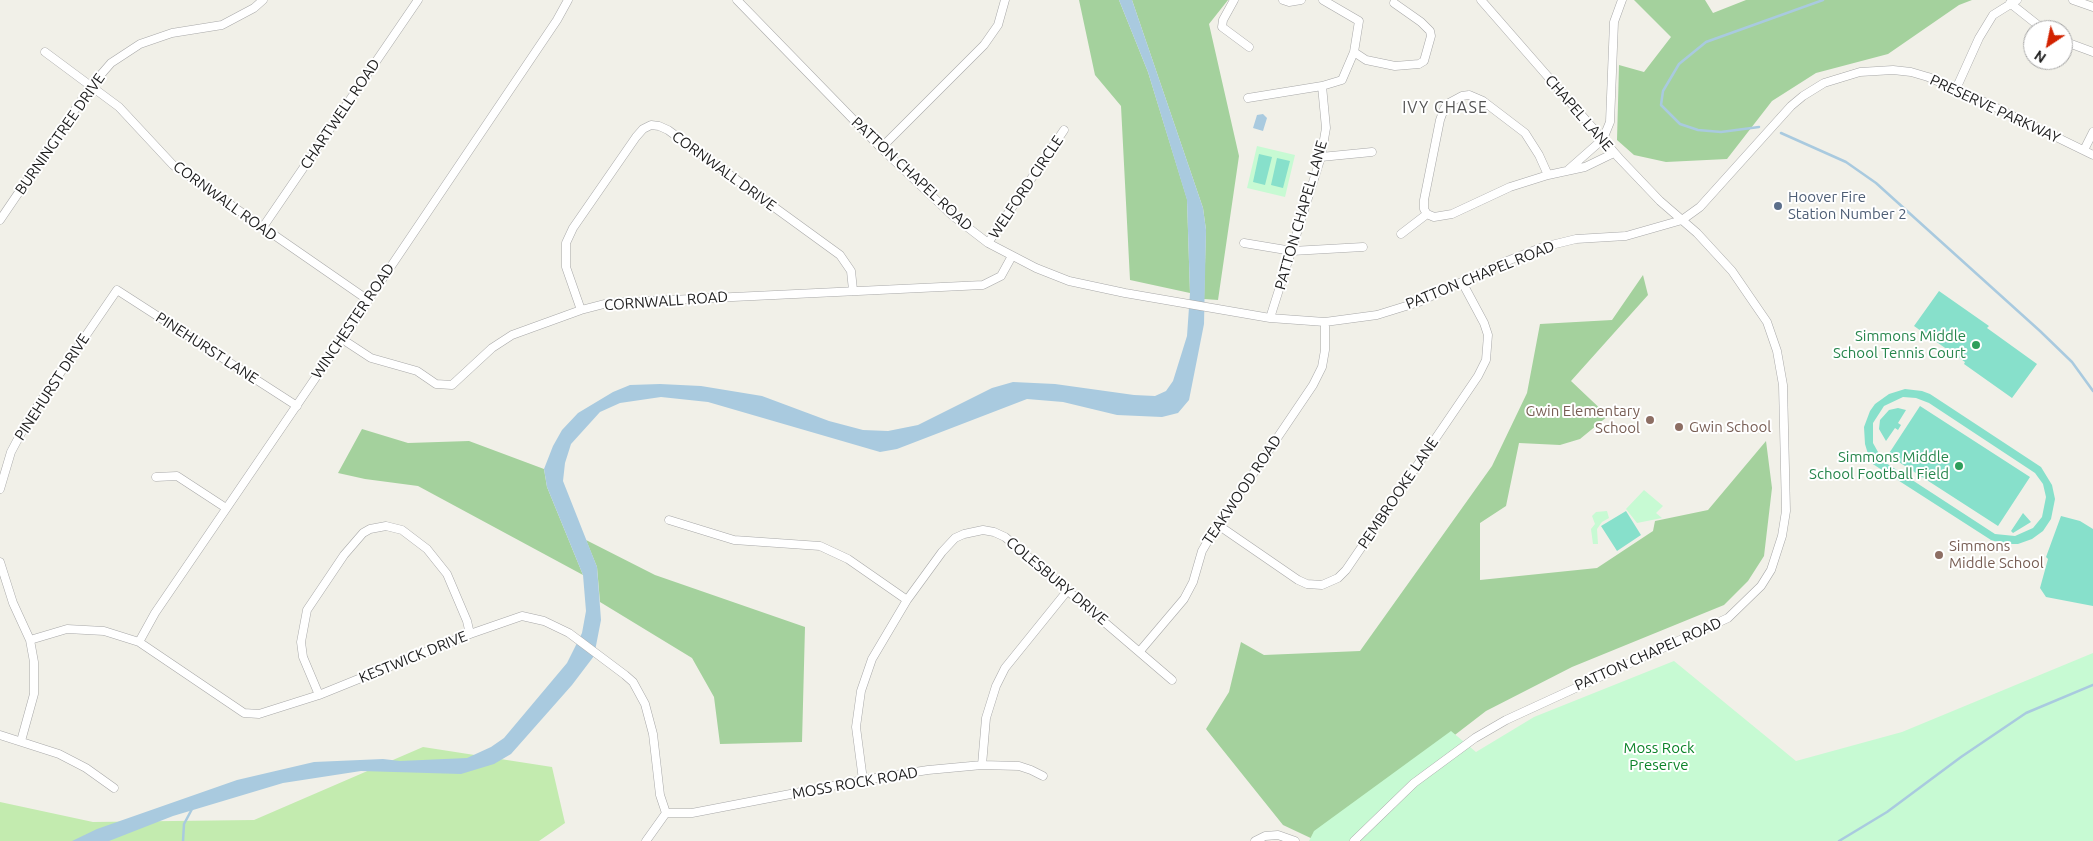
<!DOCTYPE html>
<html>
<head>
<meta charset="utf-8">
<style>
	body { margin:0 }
	#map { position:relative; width:2093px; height:841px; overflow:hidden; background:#f1f0e8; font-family:Ubuntu,sans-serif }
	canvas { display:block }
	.north { position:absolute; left:2023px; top:20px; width:50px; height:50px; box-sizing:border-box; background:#fff; border:1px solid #a6a6a6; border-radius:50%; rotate:214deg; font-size:14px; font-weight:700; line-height:20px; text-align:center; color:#212121 }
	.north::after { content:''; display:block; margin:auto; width:18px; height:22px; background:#d22200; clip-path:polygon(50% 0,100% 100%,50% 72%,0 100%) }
</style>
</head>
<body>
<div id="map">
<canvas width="2093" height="841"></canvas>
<div class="north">N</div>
</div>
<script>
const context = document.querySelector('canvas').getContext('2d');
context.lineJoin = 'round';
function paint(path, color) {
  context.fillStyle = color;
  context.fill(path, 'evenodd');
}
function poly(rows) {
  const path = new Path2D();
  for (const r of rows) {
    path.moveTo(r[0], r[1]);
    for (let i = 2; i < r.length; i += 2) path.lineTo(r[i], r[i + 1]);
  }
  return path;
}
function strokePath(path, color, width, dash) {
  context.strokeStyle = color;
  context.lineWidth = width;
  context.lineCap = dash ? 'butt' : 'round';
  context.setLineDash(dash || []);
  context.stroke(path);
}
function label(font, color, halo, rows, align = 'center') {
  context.font = font + ' Ubuntu,sans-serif';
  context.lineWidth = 4;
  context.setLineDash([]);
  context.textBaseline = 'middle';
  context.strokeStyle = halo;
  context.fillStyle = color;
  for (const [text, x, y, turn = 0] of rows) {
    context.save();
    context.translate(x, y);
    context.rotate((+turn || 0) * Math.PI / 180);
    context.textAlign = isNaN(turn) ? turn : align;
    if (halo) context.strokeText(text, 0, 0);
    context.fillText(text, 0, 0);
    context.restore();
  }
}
paint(poly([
	[423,747,552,767,565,823,539,841,0,841,0,802,93,822,254,820]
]), '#c3ebaf');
paint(poly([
	[1079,0,1119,0,1148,72,1187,199,1190,293,1130,280,1121,106,1095,75],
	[1132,0,1228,0,1209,24,1239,156,1218,300,1204,299,1206,230,1203,208],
	[1634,0,1705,0,1713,13,1746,0,1972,0,1959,5,1888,54,1816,73,1772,101,1727,159,1666,162,1634,155,1617,140,1619,65,1644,72,1671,37],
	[1643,275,1648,295,1571,381,1608,416,1580,439,1560,445,1519,443,1506,506,1480,523,1480,580,1597,568,1653,531,1655,521,1708,510,1766,441,1772,488,1764,556,1748,581,1724,605,1572,667,1486,711,1317,841,1283,825,1206,729,1229,692,1241,642,1264,655,1360,651,1492,466,1527,393,1540,324,1612,320],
	[362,429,408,443,469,441,544,469,547,487,583,575,418,486,365,479,338,473],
	[586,540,655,575,805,627,802,742,720,744,714,697,692,658,600,602,597,567]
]), '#a4d19d');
paint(poly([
	[1257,146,1295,155,1285,197,1247,188],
	[1644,490,1663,506,1656,513,1662,518,1637,523,1626,509],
	[1607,511,1609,518,1602,522,1597,529,1598,544,1593,544,1591,529,1595,524,1592,516,1596,512],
	[2093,653,2093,841,1309,841,1314,831,1451,731,1476,752,1534,717,1674,661,1796,761,1902,732]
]), '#c7fad3');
paint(poly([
	[1259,154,1272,157,1265,185,1253,182],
	[1277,158,1290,161,1283,188,1271,185],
	[1939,291,1989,326,1987,328,2037,364,2012,398,1964,364,1965,362,1914,326],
	[1905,389,1922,391,1930,394,2041,467,2052,485,2055,499,2051,519,2043,531,2032,539,2018,544,2004,544,1991,540,1865,459,1868,454,1865,444,1864,427,1870,411,1875,404,1889,394],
	[1903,397,1916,398,1929,403,2035,473,2043,484,2046,497,2042,517,2033,528,2015,536,1995,534,1883,461,1873,443,1873,423,1884,406],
	[1920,406,2030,477,1998,526,1888,455],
	[1898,408,1906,410,1898,423,1901,425,1898,430,1895,428,1886,441,1879,429,1880,420,1889,410],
	[1626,511,1641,535,1617,551,1601,526],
	[2023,513,2031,522,2013,533,2011,531],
	[2061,516,2080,521,2093,529,2093,606,2046,597,2040,588,2048,559,2046,557]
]), '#87e0cb');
paint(poly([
	[1119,0,1132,0,1203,208,1206,230,1204,324,1189,400,1178,413,1162,417,1117,415,1063,402,1027,399,897,449,880,452,708,402,661,397,620,403,600,412,571,444,565,463,563,481,597,567,601,620,594,656,572,685,511,754,494,764,461,774,361,771,283,783,173,816,109,841,72,841,97,829,237,780,314,762,383,759,400,761,467,758,491,747,504,738,567,663,582,633,586,611,583,575,547,487,544,469,553,446,562,430,578,413,613,392,630,385,660,384,701,386,762,396,829,421,863,430,888,431,918,425,992,388,1013,382,1055,384,1134,395,1155,396,1166,391,1173,381,1187,336,1190,293,1187,200,1148,72],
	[1263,114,1267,118,1263,131,1253,128,1257,115]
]), '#a9cadf');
strokePath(poly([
	[1759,127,1721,132,1698,130,1680,124,1661,105,1663,91,1679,64,1706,42,1823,0],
	[1781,133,1846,162,1876,183,2040,331,2072,362,2093,391],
	[183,841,184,824,192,809],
	[1839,841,1887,812,1961,757,2026,713,2093,685]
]), '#a9cadf', 2.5);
const minor = poly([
	[737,0,881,148,953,216,988,243,1036,268,1069,281,1125,293,1270,318,1325,322,1377,315,1419,302,1502,263,1543,247,1576,239,1626,236,1682,220,1700,207,1791,106,1803,96,1824,83,1860,72,1893,70,1911,72,1928,77,1966,93,2093,155],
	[1234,0,1223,20,1222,27,1249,47],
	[1283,0,1289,2,1301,0],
	[2073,0,2093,7],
	[2010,3,2044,30],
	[2063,41,2093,52],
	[45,52,119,107,173,165,368,300],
	[1354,52,1366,60,1395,66,1419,64,1424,61,1431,36,1430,31,1421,22,1394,3],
	[1956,89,1979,38,1993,15,2017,0],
	[1469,95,1483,101,1525,133,1539,155,1548,175,1510,187,1452,214,1434,217,1427,214,1424,209,1424,200,1440,120,1444,109,1449,103,1462,96,1469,95],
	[1248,98,1322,86],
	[881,148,984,45,998,25,1005,0],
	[2084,150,2093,132],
	[1321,157,1372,152],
	[1569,169,1603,139,1610,122,1614,22,1622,0],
	[1548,175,1585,167,1614,153],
	[0,220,91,86,111,63,140,44,172,33,222,25,254,8,263,0],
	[263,227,418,0],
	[1401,234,1427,214],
	[988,243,1064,130],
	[1244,243,1292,251,1363,247],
	[581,310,566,267,566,243,573,228,636,137,643,129,651,125,659,126,668,130,840,255,851,271,853,290],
	[1270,318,1321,157,1326,128,1322,86,1342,80,1354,52,1359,21,1323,0],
	[342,339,371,358,417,371,436,384,452,385,492,348,512,335,581,310,608,303,983,285,1001,276,1012,256],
	[156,477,177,476,226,508],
	[0,489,11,452,28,420,117,290,297,406],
	[669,520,734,540,820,546,848,559,907,600],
	[1218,525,1298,580,1307,584,1322,585,1338,578,1346,570,1478,376,1486,360,1488,335,1484,323,1462,282],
	[0,562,13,603,30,640,34,662,34,694,21,741],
	[30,640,67,629,104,631,139,642,244,713,259,714,319,695,470,634,522,616,544,621,569,633,625,675,633,682,645,704,653,734,660,795,666,813,646,841],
	[139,642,155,613,342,339,557,20,568,0],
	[1140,651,1184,599,1193,582,1202,551,1209,539,1313,385,1322,367,1325,350,1325,322],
	[319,695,303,657,301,642,307,610,344,555,363,533,370,529,386,526,402,530,427,549,447,574,467,621,470,634],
	[0,735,59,754,86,768,114,788],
	[982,765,986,718,996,686,1005,668,1068,590],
	[863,780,856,727,861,691,872,659,907,600,942,552,955,538,964,534,983,530,994,532,1005,537,1172,680],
	[666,813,692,813,863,780,928,770,982,765,1019,766,1031,770,1043,776],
	[1255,841,1265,836,1278,835,1295,841],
	[1354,841,1414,783,1475,738,1506,720,1728,618,1761,586,1771,570,1782,536,1786,511,1783,385,1777,351,1767,322,1732,271,1697,233,1660,201,1619,158,1481,0]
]);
strokePath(minor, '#a8a8a8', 9);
strokePath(minor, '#fff', 8);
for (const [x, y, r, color] of [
	[1778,206,5,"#5c6f8a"],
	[1976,345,5,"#2e9e5b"],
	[1650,420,5,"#8d6e63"],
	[1679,427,5,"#8d6e63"],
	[1959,466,5,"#2e9e5b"],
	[1939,555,5,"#8d6e63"]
]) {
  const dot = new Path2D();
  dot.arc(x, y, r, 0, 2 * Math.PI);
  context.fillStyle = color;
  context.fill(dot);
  strokePath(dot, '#fff', 2);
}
label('15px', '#212121', '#fff', [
	["PRESERVE PARKWAY",1995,109,25],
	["CHAPEL LANE",1579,113,49],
	["CHARTWELL ROAD",340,114,-56],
	["BURNINGTREE DRIVE",60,134,-55],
	["CORNWALL DRIVE",724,171,36],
	["PATTON CHAPEL ROAD",912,174,43],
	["WELFORD CIRCLE",1026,187,-56],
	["CORNWALL ROAD",225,201,36],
	["PATTON CHAPEL LANE",1301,215,-74],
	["PATTON CHAPEL ROAD",1480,275,-22],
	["CORNWALL ROAD",666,301,-4],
	["WINCHESTER ROAD",353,321,-56],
	["PINEHURST LANE",207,348,33],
	["PINEHURST DRIVE",52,387,-57],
	["TEAKWOOD ROAD",1242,490,-56],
	["PEMBROOKE LANE",1398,493,-56],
	["COLESBURY DRIVE",1057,581,40],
	["PATTON CHAPEL ROAD",1648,654,-24],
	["KESTWICK DRIVE",413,657,-22],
	["MOSS ROCK ROAD",855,783,-10]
]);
label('15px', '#4e5e75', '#fff', [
	["Hoover Fire",1788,197],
	["Station Number 2",1788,214]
], 'left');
label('15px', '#27864d', '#fff', [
	["Simmons Middle",1966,336],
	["School Tennis Court",1966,353],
	["Simmons Middle",1949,457],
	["School Football Field",1949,474]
], 'right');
label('15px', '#785e54', '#fff', [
	["Gwin Elementary",1640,411,"right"],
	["School",1640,428,"right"],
	["Gwin School",1689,427],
	["Simmons",1949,546],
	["Middle School",1949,563]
], 'left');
label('15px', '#0c8329', '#fff', [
	["Moss Rock",1659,748],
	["Preserve",1659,765]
]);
context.letterSpacing = '1px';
label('16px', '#545454', '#fff', [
	["IVY CHASE",1445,108]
]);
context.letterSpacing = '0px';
</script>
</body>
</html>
